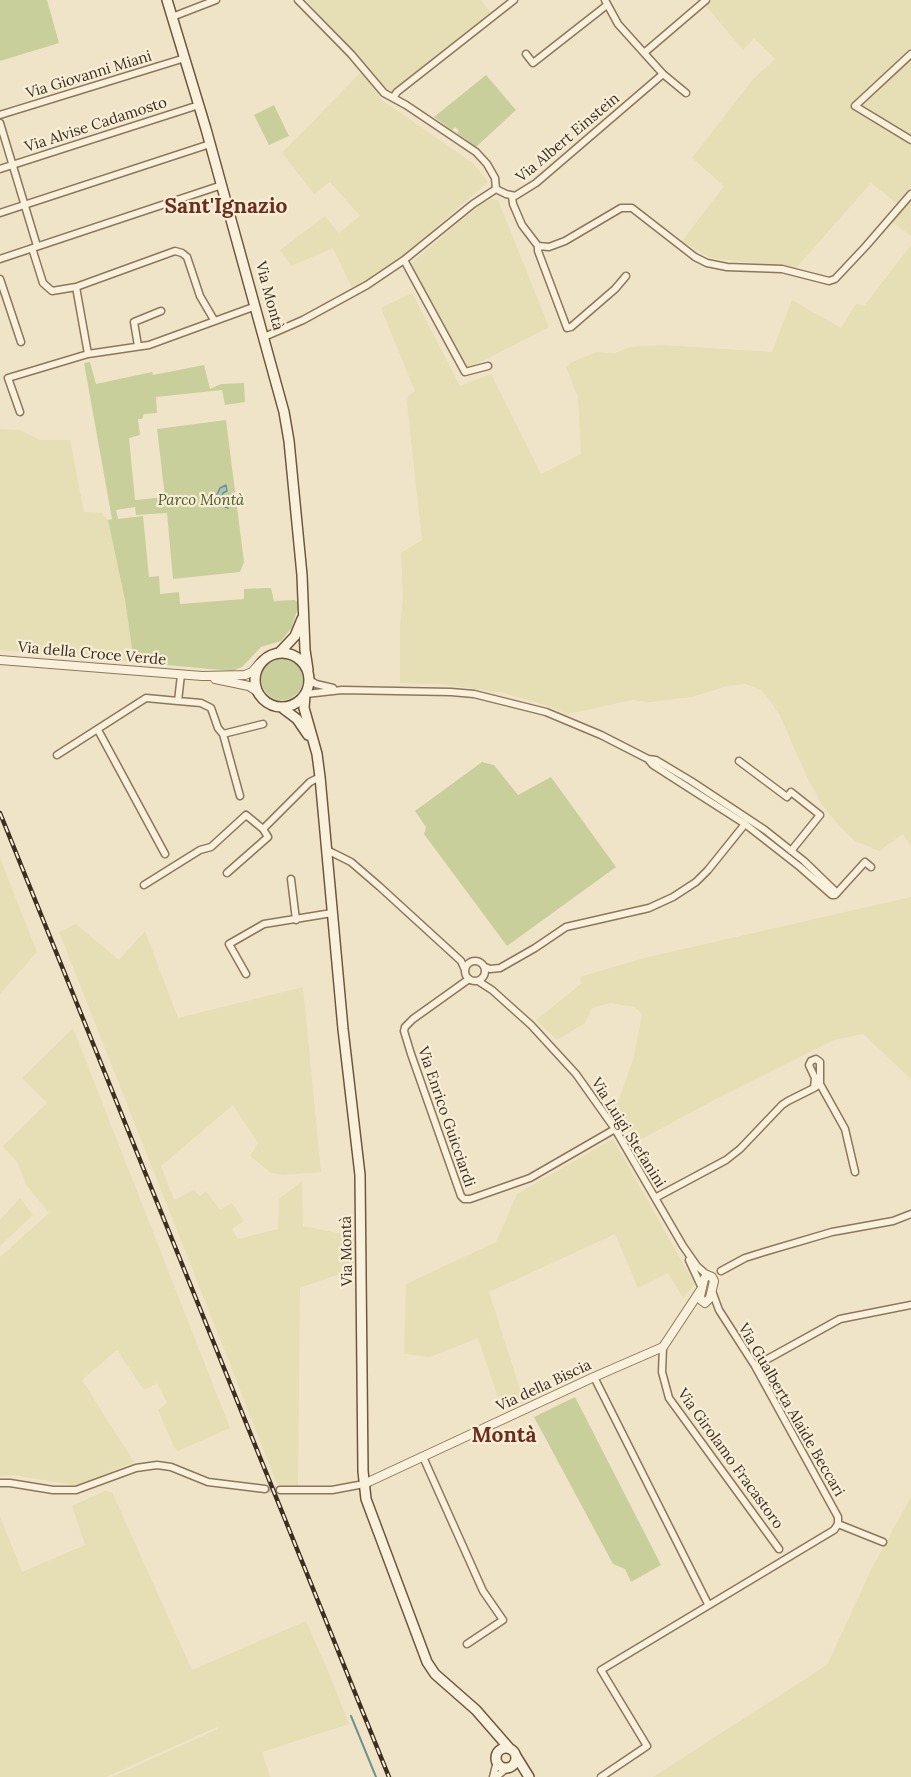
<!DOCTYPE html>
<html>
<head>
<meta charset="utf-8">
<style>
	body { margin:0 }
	canvas { display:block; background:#f0e4c8 }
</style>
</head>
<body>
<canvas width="911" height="1777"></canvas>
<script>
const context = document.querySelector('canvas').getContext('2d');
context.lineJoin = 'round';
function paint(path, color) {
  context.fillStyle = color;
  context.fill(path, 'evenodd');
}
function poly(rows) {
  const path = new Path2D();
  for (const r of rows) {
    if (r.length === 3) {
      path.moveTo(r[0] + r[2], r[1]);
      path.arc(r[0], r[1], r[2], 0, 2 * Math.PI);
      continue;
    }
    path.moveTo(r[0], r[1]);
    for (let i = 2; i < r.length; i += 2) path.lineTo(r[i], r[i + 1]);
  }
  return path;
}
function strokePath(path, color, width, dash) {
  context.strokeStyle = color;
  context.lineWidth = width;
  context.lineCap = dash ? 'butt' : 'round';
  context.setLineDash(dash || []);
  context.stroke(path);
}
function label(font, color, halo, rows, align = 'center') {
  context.font = font + ' Lora,serif';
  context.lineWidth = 4.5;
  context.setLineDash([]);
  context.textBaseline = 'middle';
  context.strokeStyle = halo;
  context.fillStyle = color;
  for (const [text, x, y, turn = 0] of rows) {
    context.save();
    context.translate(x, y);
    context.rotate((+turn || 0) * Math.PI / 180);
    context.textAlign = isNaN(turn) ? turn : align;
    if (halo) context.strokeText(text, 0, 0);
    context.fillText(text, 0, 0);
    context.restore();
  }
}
paint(poly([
	[306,0,481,0,492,14,393,93,380,82],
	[712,0,911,0,911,236,892,222,903,208,871,183,796,268,710,258,682,241,724,186,692,158,753,79,775,59,754,38,743,50,706,6],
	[361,72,383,101,473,163,488,182,394,263,353,290,333,248,291,266,280,250,325,216,339,233,360,216,330,182,314,194,282,153],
	[490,199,498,200,549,327,469,368,464,367,409,265,482,203],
	[911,245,911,846,903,834,879,851,855,841,841,828,822,805,806,775,780,716,769,699,761,690,745,684,727,686,692,697,650,702,633,700,567,714,545,705,504,693,440,684,400,683,400,626,403,598,401,553,422,540,407,403,408,396,415,391,381,308,412,293,460,386,491,374,541,474,581,454,578,397,566,367,572,362,597,352,615,353,630,347,662,345,772,352,792,300,841,328,856,304,864,306],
	[0,429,20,430,40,440,70,440,84,512,102,513,108,520,125,600,134,662,0,650],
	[0,858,37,952,0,994],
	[911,897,911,1079,863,1034,834,1040,716,1099,636,1142,611,1106,619,1099,633,1060,642,1014,635,1007,610,1003,592,1008,585,1023,557,1040,536,1020,582,983,580,977,644,958],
	[76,924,119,960,145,931,178,1018,303,987,321,1172,284,1175,271,1173,250,1156,258,1143,233,1105,161,1166,174,1200,194,1190,200,1196,206,1191,220,1210,232,1203,244,1221,232,1229,238,1239,278,1229,279,1199,302,1181,303,1226,357,1237,359,1267,300,1288,298,1486,278,1486,59,932],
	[73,1028,230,1428,178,1451,174,1447,158,1410,167,1403,157,1383,144,1390,117,1350,82,1380,134,1462,84,1483,73,1485,13,1475,0,1476,0,1257,49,1213,27,1186,17,1162,3,1146,47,1103,22,1078],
	[613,1139,695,1285,683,1298,668,1273,638,1288,615,1234,489,1292,524,1402,503,1412,478,1338,430,1357,404,1354,406,1284,496,1242,517,1194],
	[20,1198,33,1215,0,1246,0,1220],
	[105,1491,112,1492,192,1670,306,1621,331,1678,349,1724,262,1752,270,1777,112,1777,218,1729,217,1727,106,1777,0,1777,0,1516,22,1572,85,1545,72,1506],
	[911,1497,911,1777,653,1777,827,1665,873,1566]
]), '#e6deb5');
paint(poly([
	[0,0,47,0,59,43,0,61],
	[486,75,516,110,476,147,457,133,459,131,455,127,452,130,434,117],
	[274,105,289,136,269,145,254,115],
	[90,362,96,384,152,372,153,375,204,365,210,389,221,384,244,383,245,402,225,405,222,390,156,397,157,413,144,414,142,419,138,419,140,435,129,438,135,500,165,497,157,429,226,420,244,562,240,572,173,579,167,513,136,515,135,507,116,510,118,519,143,516,149,577,159,576,160,594,179,592,180,604,244,599,244,589,266,588,271,588,274,601,295,600,299,604,292,627,281,641,261,647,242,667,232,671,134,662,125,600,108,520,112,519,84,363],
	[282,679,21],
	[482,762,494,765,518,795,551,777,616,867,507,946,424,834,426,827,415,811],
	[575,1397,661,1565,631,1582,625,1569,613,1564,534,1417]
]), '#c9cf9b');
const water = poly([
	[226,485,227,491,223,493,222,497,224,501,228,502,228,508,218,504,216,497,220,488,226,485]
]);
paint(water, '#a9c4bc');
strokePath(water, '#6f938a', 1.5);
strokePath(poly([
	[351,1716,376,1777]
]), '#6f938a', 2);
strokePath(poly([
	[265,1489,280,1490]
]), '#ccc0a6', 6, [6, 3]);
const minor = poly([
	[298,0,351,54,384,93,406,105,476,152,487,164,495,178,496,189],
	[605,0,618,24,663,74,686,93],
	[172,17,216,0],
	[644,53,706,0],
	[526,54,533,63,607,5],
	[911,54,855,106,911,140],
	[393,98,397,92,514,0],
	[0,115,185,58],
	[0,123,37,246],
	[0,169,199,105],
	[496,189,506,194,515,196,536,183,663,74],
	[512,196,513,204,522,225,538,246,549,247,565,241,621,208,632,208,695,257,707,263,727,267,782,269,829,281,835,279,866,246,911,194],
	[0,213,210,144],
	[538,246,538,251,567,328,571,327,615,289,626,276],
	[32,248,43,283,52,291,76,287,175,251,182,253,187,257,200,296,214,320],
	[0,259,222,185],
	[404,260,465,372,488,366],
	[0,279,21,342],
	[76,287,88,354],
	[264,337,303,320,367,285,404,260,473,204,496,189],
	[138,346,134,322,161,311],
	[20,412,8,378,88,354,149,345,256,306],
	[181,675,178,701,201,703,211,708,218,728,223,734,240,796],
	[310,680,316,684,333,688],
	[306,694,342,690,451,692,474,694,546,712,601,735,648,759,656,760,691,781,765,830,804,861,837,893],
	[98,730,165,854],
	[223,734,263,724],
	[57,755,146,698,178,701],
	[648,759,653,765,745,824,800,867,832,895,835,895,865,862,871,867],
	[739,761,787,797,791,792,820,815,791,851],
	[327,850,351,862,380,887,461,961,465,970],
	[227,873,268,837,263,829],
	[291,879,296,920],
	[144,885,200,850,211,847,246,815,263,829,310,782,320,777],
	[475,971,10],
	[485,967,490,969,500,968,535,948,566,927,649,908,673,897,696,882,708,870,745,824],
	[246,974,229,944,264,924,332,913],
	[469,979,413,1019,405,1027,404,1031,411,1054,461,1196,464,1199,470,1199,530,1178,615,1129],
	[478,981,492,990,531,1025,576,1074,615,1129,683,1246,697,1266,707,1275],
	[820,1084,845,1129,855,1172],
	[655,1198,726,1160,740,1149,782,1105,788,1101,814,1088,820,1084,820,1062,816,1059,811,1061,809,1065,815,1078,814,1088],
	[689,1260,701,1286],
	[721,1271,745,1258,764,1252,832,1232,893,1221,911,1214],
	[712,1291,719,1310,755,1366,838,1517,838,1524],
	[663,1347,662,1372,669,1398,779,1549],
	[755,1366,840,1319,911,1305],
	[594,1377,708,1604],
	[423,1457,483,1591,503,1620,467,1644],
	[0,1483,10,1483,53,1490,76,1490,136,1468,157,1465,171,1467,208,1482,265,1489],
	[280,1490,332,1490,364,1484],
	[838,1524,883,1542],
	[493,1777,497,1761],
	[496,1777,507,1768],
	[601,1777,647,1746,601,1670,834,1530,838,1524]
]);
const tertiary = poly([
	[0,660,202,676,245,675,252,672,260,663],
	[215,679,249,686,258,692],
	[707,1275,712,1277,714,1281,710,1298,705,1303,701,1300,700,1296,704,1279,707,1275],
	[364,1484,594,1377,663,1347,702,1288]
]);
const secondary = poly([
	[167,0,206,129,284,412,289,441,302,575,305,650,308,670],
	[280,652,295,636,302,619],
	[282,680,27],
	[305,695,304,708,317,754,320,777,343,1029,360,1175,363,1471,366,1499,427,1662,435,1674,476,1710,510,1749],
	[281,707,297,719,308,735],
	[506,1758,10],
	[516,1756,529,1777]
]);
strokePath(minor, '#8d765c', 9);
strokePath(tertiary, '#8d765c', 10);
strokePath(secondary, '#6f573f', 12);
strokePath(minor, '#faf1dc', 6);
strokePath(tertiary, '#faf1dc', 8);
strokePath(secondary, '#faf1dc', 9);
const rail = poly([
	[0,813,389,1777]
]);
strokePath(rail, '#3d2e20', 4.5);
strokePath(rail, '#f7eed8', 2, [7]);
label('15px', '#3d2e20', '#f7eed8', [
	["Via Giovanni Miani",89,75,-17],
	["Via Alvise Cadamosto",96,125,-18],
	["Via Albert Einstein",568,138,-40],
	["Via Montà",269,296,75],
	["Via della Croce Verde",92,654,5],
	["Via Enrico Guicciardi",446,1117,71],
	["Via Luigi Stefanini",628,1133,58],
	["Via Montà",347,1251,-91],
	["Via della Biscia",544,1386,-25],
	["Via Gualberta Alaide Beccari",791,1410,60],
	["Via Girolamo Fracastoro",730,1459,54]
]);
label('italic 15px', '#4d5a26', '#f7eed8', [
	["Parco Montà",201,501]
]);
label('bold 21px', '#6b2e1e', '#f7eed8', [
	["Sant'Ignazio",226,207],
	["Montà",504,1436]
]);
</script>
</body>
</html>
